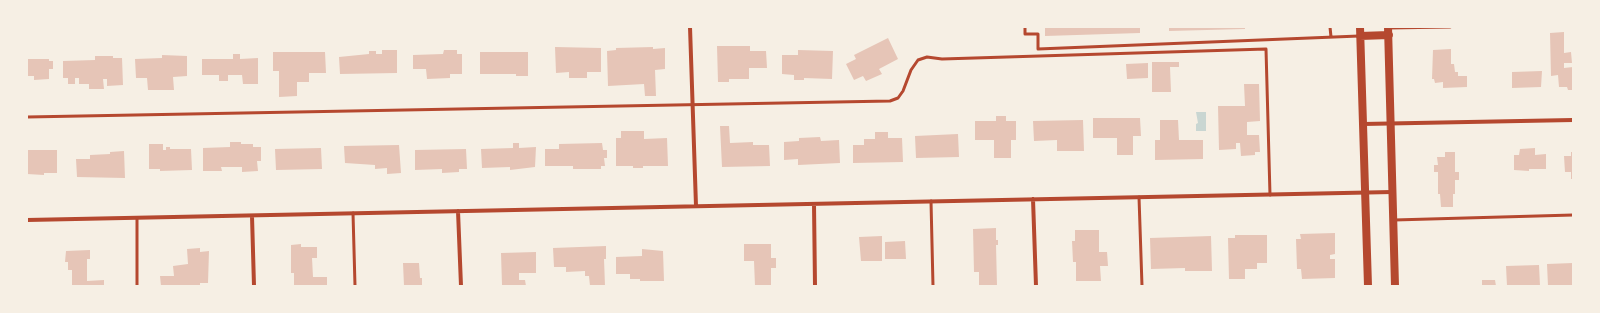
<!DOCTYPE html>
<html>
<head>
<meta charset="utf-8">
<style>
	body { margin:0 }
	#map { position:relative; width:1600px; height:313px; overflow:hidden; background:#f6efe4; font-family:"Noto Sans",sans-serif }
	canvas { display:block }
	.frame { position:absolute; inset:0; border:28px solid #f6efe4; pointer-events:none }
</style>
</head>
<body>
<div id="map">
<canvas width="1600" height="313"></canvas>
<div class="frame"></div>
</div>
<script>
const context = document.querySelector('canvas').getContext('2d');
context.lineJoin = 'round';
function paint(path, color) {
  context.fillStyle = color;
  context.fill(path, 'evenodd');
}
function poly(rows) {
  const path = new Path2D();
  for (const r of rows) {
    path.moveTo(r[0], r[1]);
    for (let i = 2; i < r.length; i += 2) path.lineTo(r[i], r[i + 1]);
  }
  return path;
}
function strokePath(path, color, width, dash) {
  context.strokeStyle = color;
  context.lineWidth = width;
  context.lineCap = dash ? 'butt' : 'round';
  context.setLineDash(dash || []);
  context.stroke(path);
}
paint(poly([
	[1196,112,1206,112,1206,131,1196,131,1196,124,1198,123]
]), '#c9d6d2');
paint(poly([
	[1045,27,1140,27,1140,33,1045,36],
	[1169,27,1245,27,1245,29,1169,31],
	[1564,32,1564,53,1571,52,1572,63,1564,63,1564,68,1573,67,1573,90,1568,90,1567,87,1559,87,1558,75,1551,76,1550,33],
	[888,38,898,59,879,69,882,74,866,81,863,76,854,80,846,64,856,59,854,55],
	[717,46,750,46,750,51,766,51,767,68,749,68,749,79,729,79,729,82,718,82],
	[555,47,601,48,601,72,587,72,587,78,569,78,569,72,556,73],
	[653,47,653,49,665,48,665,69,655,70,656,96,645,96,644,84,608,86,607,51,616,50,616,48],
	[1451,49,1451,64,1454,64,1455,72,1458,72,1458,76,1467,76,1467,87,1443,88,1443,82,1435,83,1434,79,1432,79,1433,50],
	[382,50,397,50,397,73,340,74,339,57,369,54,369,51,376,51,376,54,382,54],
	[444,50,457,50,457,54,462,54,462,74,450,74,450,78,427,79,426,69,413,69,413,55,443,54],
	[798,50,833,51,832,79,804,78,804,80,794,80,794,75,782,74,782,55,798,55],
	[273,52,325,52,326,73,309,73,309,82,297,82,297,96,279,97,279,71,273,71],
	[480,52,528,52,528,76,516,76,516,74,480,74],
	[233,54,240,54,240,59,258,58,258,84,243,84,242,75,228,75,228,81,219,81,219,75,202,75,202,59,233,59],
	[162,55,187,56,187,76,173,77,174,90,148,90,147,78,136,78,135,59,162,58],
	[95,56,113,56,113,58,122,58,123,85,107,86,107,79,103,79,104,89,89,89,89,84,79,84,79,78,75,78,75,84,68,84,68,78,63,78,63,61,95,60],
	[27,59,49,59,49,61,53,61,53,69,49,69,49,79,34,80,34,76,27,76],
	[1152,62,1179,62,1179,67,1170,67,1171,92,1152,92],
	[1148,63,1148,78,1127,79,1126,64],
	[1542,71,1541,87,1512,88,1512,72],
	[1244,84,1259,84,1260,121,1247,122,1247,135,1259,135,1260,152,1255,152,1255,155,1241,156,1240,143,1236,143,1236,149,1219,150,1218,106,1245,106],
	[996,116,1006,116,1006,121,1016,121,1016,140,1011,140,1011,158,994,158,994,140,975,140,975,121,996,121],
	[1093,118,1140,118,1141,136,1133,136,1133,155,1117,155,1117,138,1093,138],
	[1083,120,1084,151,1057,151,1057,140,1034,141,1033,121],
	[1160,120,1178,120,1179,140,1203,140,1203,159,1155,160,1155,140,1160,140],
	[720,126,729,126,730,143,753,142,753,145,769,145,770,166,722,167],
	[621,131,644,131,644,139,667,138,668,166,643,166,643,168,633,168,633,166,616,166,616,138,621,138],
	[875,132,888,132,888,138,902,138,903,162,853,163,853,145,864,145,864,139,875,139],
	[958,134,959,157,916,158,915,136],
	[820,137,821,141,839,140,840,163,798,165,798,159,784,160,784,142,799,141,799,138],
	[230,142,241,142,241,144,253,144,253,147,261,147,261,161,257,161,258,171,242,172,242,167,221,167,222,171,203,171,203,148,230,147],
	[513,143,519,143,519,148,536,147,535,167,510,170,510,167,482,168,481,149,513,148],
	[602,143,603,150,607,150,607,158,604,158,605,166,601,166,601,169,573,169,573,166,545,166,545,149,559,149,559,144],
	[149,144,163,144,163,150,166,150,166,147,170,147,170,149,191,149,192,170,160,171,160,169,149,169],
	[399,145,401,173,387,174,387,168,375,169,375,165,345,163,344,146],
	[321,148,322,169,276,170,275,149],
	[1535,148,1535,155,1546,154,1546,169,1529,169,1529,171,1514,170,1514,155,1519,155,1520,149],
	[466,149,467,169,459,169,459,172,442,173,442,169,415,170,415,150],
	[27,150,57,150,57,173,44,173,44,175,27,174],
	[124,151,125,178,77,177,76,159,90,159,90,155,110,154,110,152],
	[1445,152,1455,152,1455,172,1459,172,1459,180,1455,180,1455,194,1453,194,1453,207,1441,207,1440,194,1438,194,1438,172,1434,172,1434,165,1438,165,1437,157,1445,157],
	[1571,152,1573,152,1573,179,1571,179,1571,172,1565,172,1564,156,1571,156],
	[996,228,996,240,998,240,998,245,996,245,997,286,979,286,979,272,974,272,973,229],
	[1075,230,1099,230,1099,252,1107,252,1108,266,1100,266,1101,281,1076,281,1076,262,1073,262,1072,241,1075,241],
	[1335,233,1335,254,1330,255,1330,259,1335,259,1335,278,1302,279,1301,269,1297,269,1296,239,1301,239,1300,234],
	[1235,235,1267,235,1267,263,1257,263,1257,269,1245,269,1245,279,1229,279,1228,238,1235,238],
	[882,236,882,261,861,261,859,237],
	[1211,236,1212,271,1185,271,1185,268,1151,269,1150,238],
	[905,241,906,259,885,259,885,242],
	[301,244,301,247,317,247,317,258,312,258,313,277,327,277,327,286,294,286,294,273,291,273,291,245],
	[744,244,771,244,771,258,776,258,776,268,771,268,771,286,755,286,754,261,744,261],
	[606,246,606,259,604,259,605,286,590,286,589,276,585,276,585,271,566,272,566,267,554,267,553,248],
	[200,248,200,252,209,251,208,283,200,283,200,286,161,286,160,276,174,276,173,266,188,264,187,249],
	[642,249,663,251,664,281,640,281,640,279,630,279,630,274,616,274,616,257,642,256],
	[90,250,90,259,87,259,87,281,104,280,104,286,72,286,72,270,68,270,68,262,65,262,66,251],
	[536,252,536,273,519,273,519,280,525,280,526,286,497,286,502,285,501,253],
	[403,263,419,263,420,278,422,278,422,286,404,286],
	[1573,263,1573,286,1548,286,1547,264],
	[1539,265,1540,286,1507,286,1506,266],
	[1482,280,1495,280,1496,286,1482,286]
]), '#e6c5b7');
strokePath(poly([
	[1025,27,1025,34,1038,34,1038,49,1359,36],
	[1330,27,1331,37],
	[1388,28,1450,27],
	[27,117,890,101,898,98,903,91,911,70,918,60,927,57,942,59,1266,49,1270,195],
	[1139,197,1142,286],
	[931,201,933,286],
	[353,213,355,286],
	[137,218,137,286],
	[1394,220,1573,215]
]), '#b5482f', 3);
strokePath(poly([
	[690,27,696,206],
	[1363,124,1573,120],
	[1033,199,1036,286],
	[814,204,815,286],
	[458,211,461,286],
	[252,216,254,286],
	[27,220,1392,192]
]), '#b5482f', 4);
strokePath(poly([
	[1360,27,1368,286],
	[1388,27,1395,286],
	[1360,36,1389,35]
]), '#b5482f', 8);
</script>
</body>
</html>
